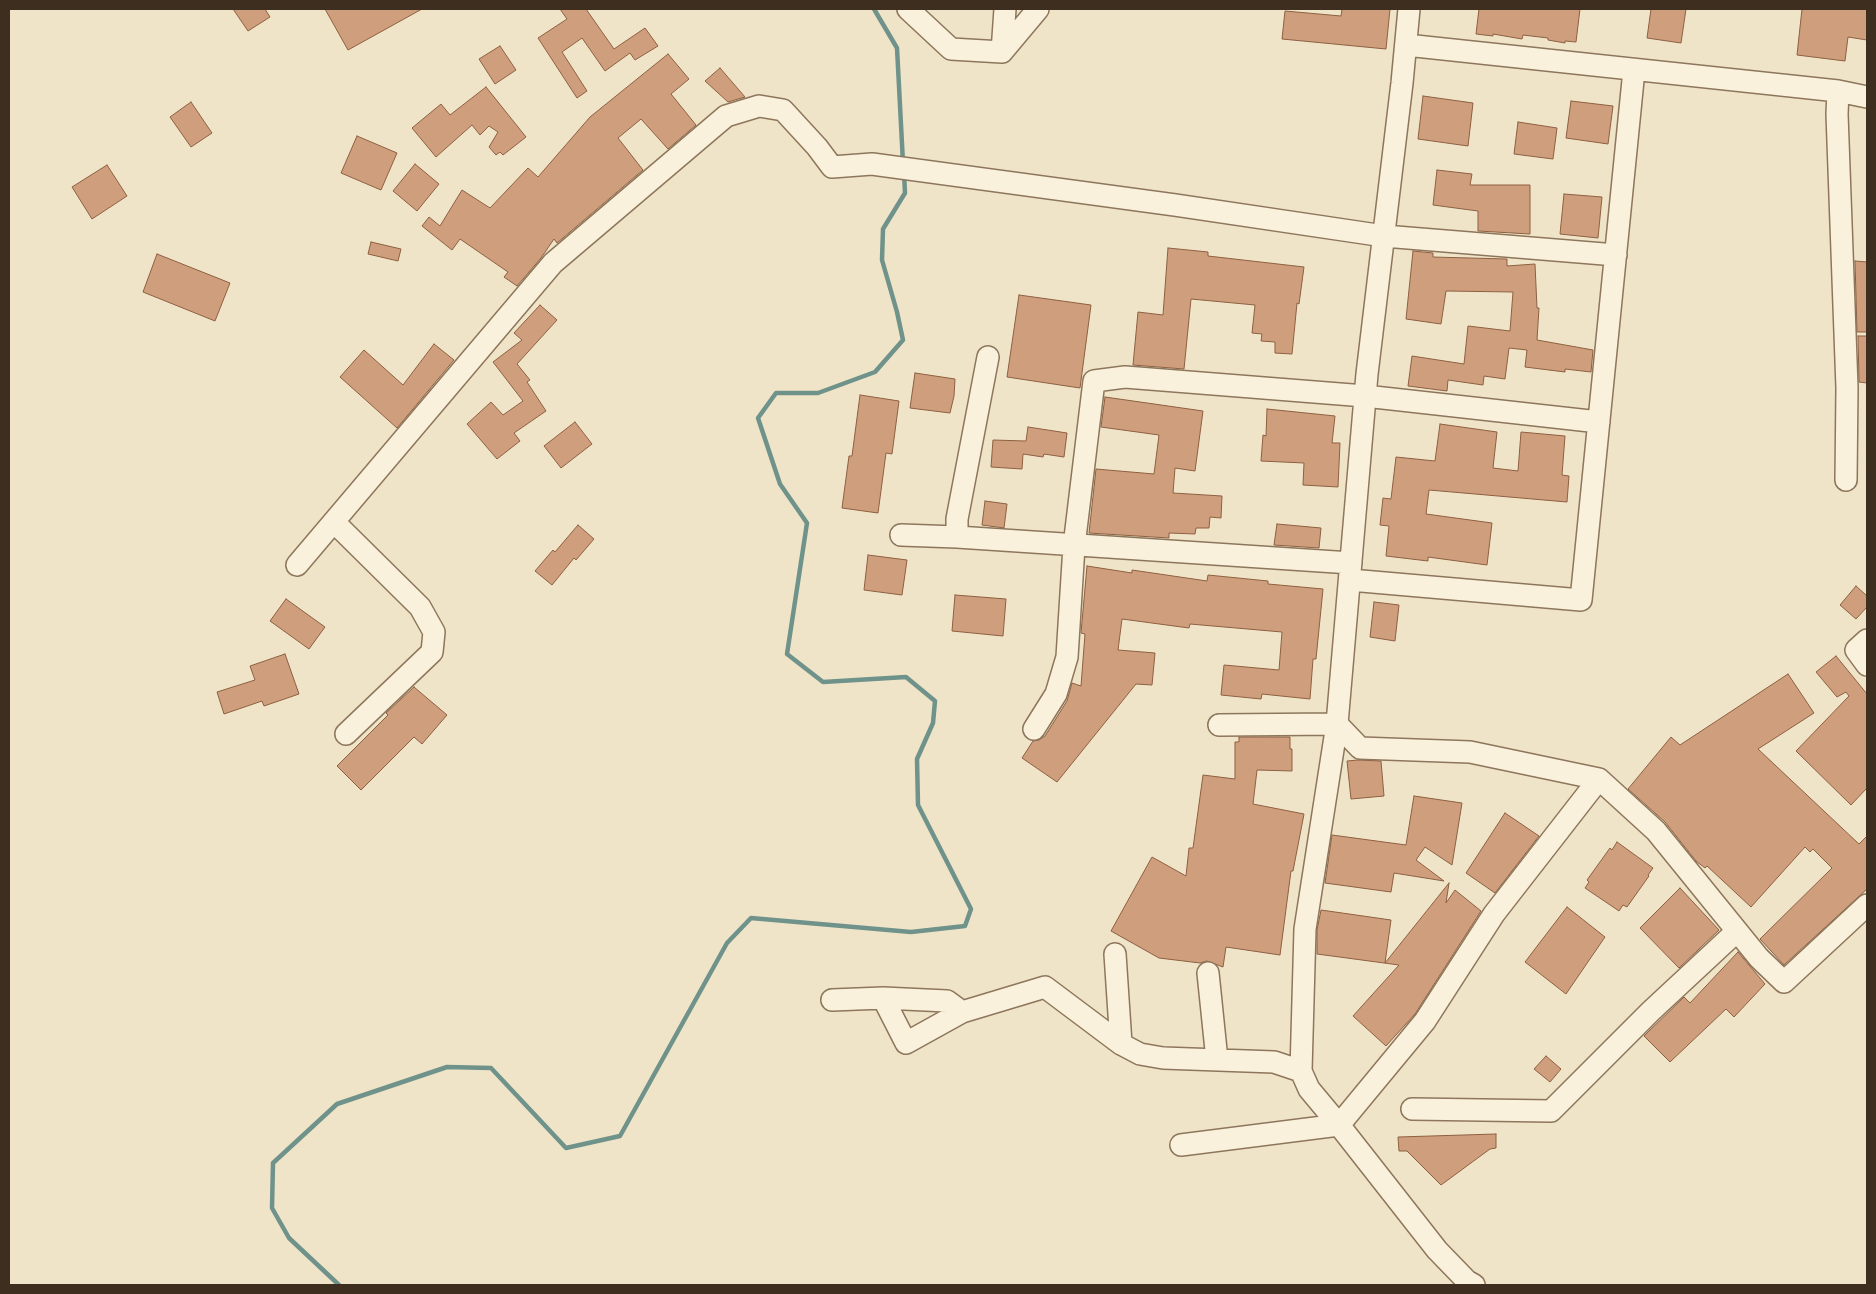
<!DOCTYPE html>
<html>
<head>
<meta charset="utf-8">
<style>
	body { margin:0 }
	#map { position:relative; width:1876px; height:1294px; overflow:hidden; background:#f0e4c8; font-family:"Zilla Slab",serif }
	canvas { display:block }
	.frame { position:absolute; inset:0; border:10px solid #3d2e20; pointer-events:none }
</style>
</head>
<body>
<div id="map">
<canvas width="1876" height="1294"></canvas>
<div class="frame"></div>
</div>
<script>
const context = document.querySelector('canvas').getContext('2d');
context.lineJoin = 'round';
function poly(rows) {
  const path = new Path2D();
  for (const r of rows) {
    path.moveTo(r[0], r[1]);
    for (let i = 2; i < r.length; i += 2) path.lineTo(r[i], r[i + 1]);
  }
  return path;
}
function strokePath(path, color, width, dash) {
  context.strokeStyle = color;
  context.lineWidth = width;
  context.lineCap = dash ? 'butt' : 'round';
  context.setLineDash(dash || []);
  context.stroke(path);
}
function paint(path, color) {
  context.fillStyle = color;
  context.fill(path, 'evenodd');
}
strokePath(poly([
	[874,9,897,48,903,163],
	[339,1285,289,1238,272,1208,273,1163,337,1104,447,1067,491,1068,566,1148,620,1136,727,943,751,918,911,932,965,926,971,909,918,805,917,759,933,723,935,701,906,677,823,682,787,654,807,523,780,484,758,418,776,393,818,393,875,372,903,340,897,312,882,260,883,229,905,193,904,173]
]), '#6f938a', 4.5);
const building = poly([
	[233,9,265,9,270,17,248,31,233,9],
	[325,9,422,9,348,50,325,9],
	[560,9,586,9,614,49,645,28,658,46,635,60,630,53,605,71,582,38,562,52,587,91,577,98,538,38,567,19,560,9],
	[1342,9,1390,9,1386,49,1282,39,1285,11,1341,16,1342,9],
	[1479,9,1580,9,1576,42,1565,41,1565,43,1548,40,1548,38,1523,35,1522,39,1493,34,1493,36,1476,34,1479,9],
	[1651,9,1686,9,1681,43,1647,38,1651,9],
	[1802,9,1867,9,1867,40,1848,37,1845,61,1797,55,1802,9],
	[500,46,516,70,495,84,479,59,500,46],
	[668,54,689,79,671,94,696,125,668,149,641,119,618,138,643,170,557,243,554,239,541,258,517,286,504,277,508,272,460,239,452,250,422,226,429,217,440,226,462,190,490,208,528,168,538,177,590,117,668,54],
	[720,68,745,97,728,102,705,81,720,68],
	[486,87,526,137,503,155,500,152,496,155,489,147,498,132,489,126,480,135,472,125,436,157,412,128,441,104,450,115,486,87],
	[1423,96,1473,103,1468,146,1418,139,1423,96],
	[1571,101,1613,106,1608,144,1566,138,1571,101],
	[191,102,212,133,191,147,170,117,191,102],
	[1518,122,1557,128,1553,159,1514,154,1518,122],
	[357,136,397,153,381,190,341,173,357,136],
	[415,164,439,184,417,211,393,191,415,164],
	[107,165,127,196,92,219,72,187,107,165],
	[1437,170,1472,174,1470,185,1530,185,1530,234,1478,231,1478,211,1433,205,1437,170],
	[1564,194,1602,197,1598,238,1560,234,1564,194],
	[371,242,401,249,398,261,368,254,371,242],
	[1168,248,1208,252,1208,256,1304,267,1299,304,1297,303,1292,354,1275,353,1275,342,1261,341,1262,334,1252,333,1255,305,1191,299,1184,369,1133,365,1138,312,1163,315,1168,248],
	[1413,251,1433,253,1433,257,1507,259,1507,266,1535,264,1537,308,1539,308,1537,340,1593,350,1591,372,1565,369,1565,372,1525,367,1527,350,1509,348,1505,379,1484,376,1483,385,1448,380,1447,391,1408,386,1412,356,1464,364,1468,326,1510,331,1513,292,1446,291,1441,324,1406,319,1413,251],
	[157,254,230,283,215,321,143,292,157,254],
	[1855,261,1867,262,1867,332,1857,332,1855,261],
	[1019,295,1091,305,1080,388,1007,377,1019,295],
	[540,305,557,320,517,364,530,380,527,382,546,411,514,433,520,441,497,459,467,424,491,402,503,415,523,401,493,362,522,340,514,333,540,305],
	[1858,336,1867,336,1867,383,1859,382,1858,336],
	[434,344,454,360,397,428,340,377,364,350,403,385,434,344],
	[915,373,955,379,954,396,950,413,910,408,915,373],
	[860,395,899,401,892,454,886,453,878,513,842,508,849,456,852,456,860,395],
	[1105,397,1203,411,1195,471,1175,468,1173,493,1222,496,1221,518,1210,517,1209,528,1196,528,1195,534,1169,533,1169,538,1089,533,1096,469,1154,474,1159,435,1101,427,1105,397],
	[1267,409,1335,416,1332,443,1340,443,1338,487,1303,485,1304,463,1261,461,1263,435,1266,436,1267,409],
	[575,422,592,444,561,468,544,446,575,422],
	[1440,424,1497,432,1493,468,1518,471,1521,432,1565,436,1562,475,1569,476,1567,502,1429,490,1426,514,1492,523,1487,565,1428,557,1428,561,1386,556,1389,526,1380,525,1383,498,1391,499,1396,457,1435,461,1440,424],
	[1028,427,1067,433,1064,457,1044,454,1043,457,1023,454,1022,469,991,467,993,440,1026,441,1028,427],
	[985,501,1007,504,1004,528,982,525,985,501],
	[1277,524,1321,528,1319,548,1274,545,1277,524],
	[578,525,594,539,576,560,574,558,552,585,535,571,553,550,555,552,578,525],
	[868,555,907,560,902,595,864,590,868,555],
	[1087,566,1132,573,1132,570,1207,581,1208,575,1268,581,1268,584,1323,589,1316,659,1313,659,1310,699,1262,694,1261,699,1221,695,1224,665,1279,670,1282,632,1190,624,1189,628,1122,619,1118,650,1155,653,1152,685,1136,684,1057,782,1022,758,1033,741,1039,740,1045,736,1067,701,1072,683,1081,686,1085,634,1081,633,1087,566],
	[1856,586,1867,596,1867,607,1856,619,1840,605,1856,586],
	[955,595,1006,599,1003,636,952,631,955,595],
	[286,599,325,627,309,649,270,621,286,599],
	[1374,602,1399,605,1395,641,1370,637,1374,602],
	[285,654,299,694,264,706,262,701,224,714,217,692,255,680,250,666,285,654],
	[1836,656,1867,694,1867,788,1851,805,1796,751,1849,696,1846,692,1837,697,1816,672,1836,656],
	[1788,674,1814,713,1758,749,1859,844,1867,836,1867,889,1784,965,1760,939,1832,868,1813,849,1810,852,1805,847,1751,907,1707,866,1705,868,1696,861,1665,822,1628,789,1671,737,1680,745,1788,674],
	[414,687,447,715,422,744,414,737,361,790,337,766,388,715,386,713,414,687],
	[1239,737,1290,737,1290,749,1292,749,1292,771,1257,770,1253,804,1304,814,1293,871,1291,871,1280,955,1226,947,1223,967,1207,961,1200,963,1159,958,1111,931,1152,857,1186,876,1189,848,1193,848,1203,775,1235,779,1235,742,1239,742,1239,737],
	[1358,760,1381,761,1384,796,1351,799,1347,761,1358,760],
	[1414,796,1462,803,1452,865,1425,847,1416,860,1444,881,1394,873,1391,892,1325,883,1332,835,1406,845,1414,796],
	[1505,813,1539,836,1495,893,1466,873,1505,813],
	[1617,842,1653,868,1648,875,1649,876,1627,907,1623,905,1619,911,1585,888,1589,882,1587,880,1610,848,1612,850,1617,842],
	[1449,883,1446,903,1455,890,1481,911,1415,1014,1386,1046,1353,1016,1399,965,1317,954,1317,930,1321,910,1391,920,1385,963,1449,883],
	[1680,888,1719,930,1679,968,1640,928,1680,888],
	[1567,907,1605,937,1566,994,1525,962,1567,907],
	[1738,952,1765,984,1734,1017,1726,1009,1670,1062,1644,1036,1684,997,1690,1003,1738,952],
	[1546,1056,1561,1069,1550,1082,1534,1069,1546,1056],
	[1496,1134,1496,1148,1490,1149,1441,1185,1407,1151,1399,1151,1398,1137,1496,1134]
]);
paint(building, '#cf9f7d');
strokePath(building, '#8d5f41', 1);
const minor = poly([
	[908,9,951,49,1002,52,1038,9],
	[1409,9,1402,83,1367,374,1337,724,1305,929,1301,1071,1309,1089,1339,1125,1437,1250,1467,1281,1474,1285],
	[1406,45,1838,91,1867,97],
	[1002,52,1005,9],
	[1838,91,1837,114,1847,388,1846,480],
	[334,522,420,607,434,632,432,652,346,734],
	[901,535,957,537,1351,563],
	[957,537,957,519,988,357],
	[297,565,553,263,726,116,759,106,783,110,817,147,832,167,872,164,1175,205,1384,236,1616,255],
	[1350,580,1581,600,1634,70],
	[1867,640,1856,650,1867,665],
	[1219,725,1337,724,1360,748,1470,752,1599,779,1656,831,1759,958,1784,982,1867,905],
	[1034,729,1056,694,1067,657,1074,546,1094,381,1125,377,1365,396,1599,422],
	[1115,954,1121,1044],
	[1208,973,1217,1060],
	[883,998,947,1001,962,1012],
	[832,1000,883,998,906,1043,962,1012,1045,987,1121,1044,1140,1054,1163,1058,1274,1062,1301,1071],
	[1412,1109,1551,1111,1651,1011,1737,931],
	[1181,1145,1339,1125,1425,1021,1494,914,1599,779]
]);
strokePath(minor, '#8d765c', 24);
strokePath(minor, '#faf1dc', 21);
</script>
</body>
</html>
